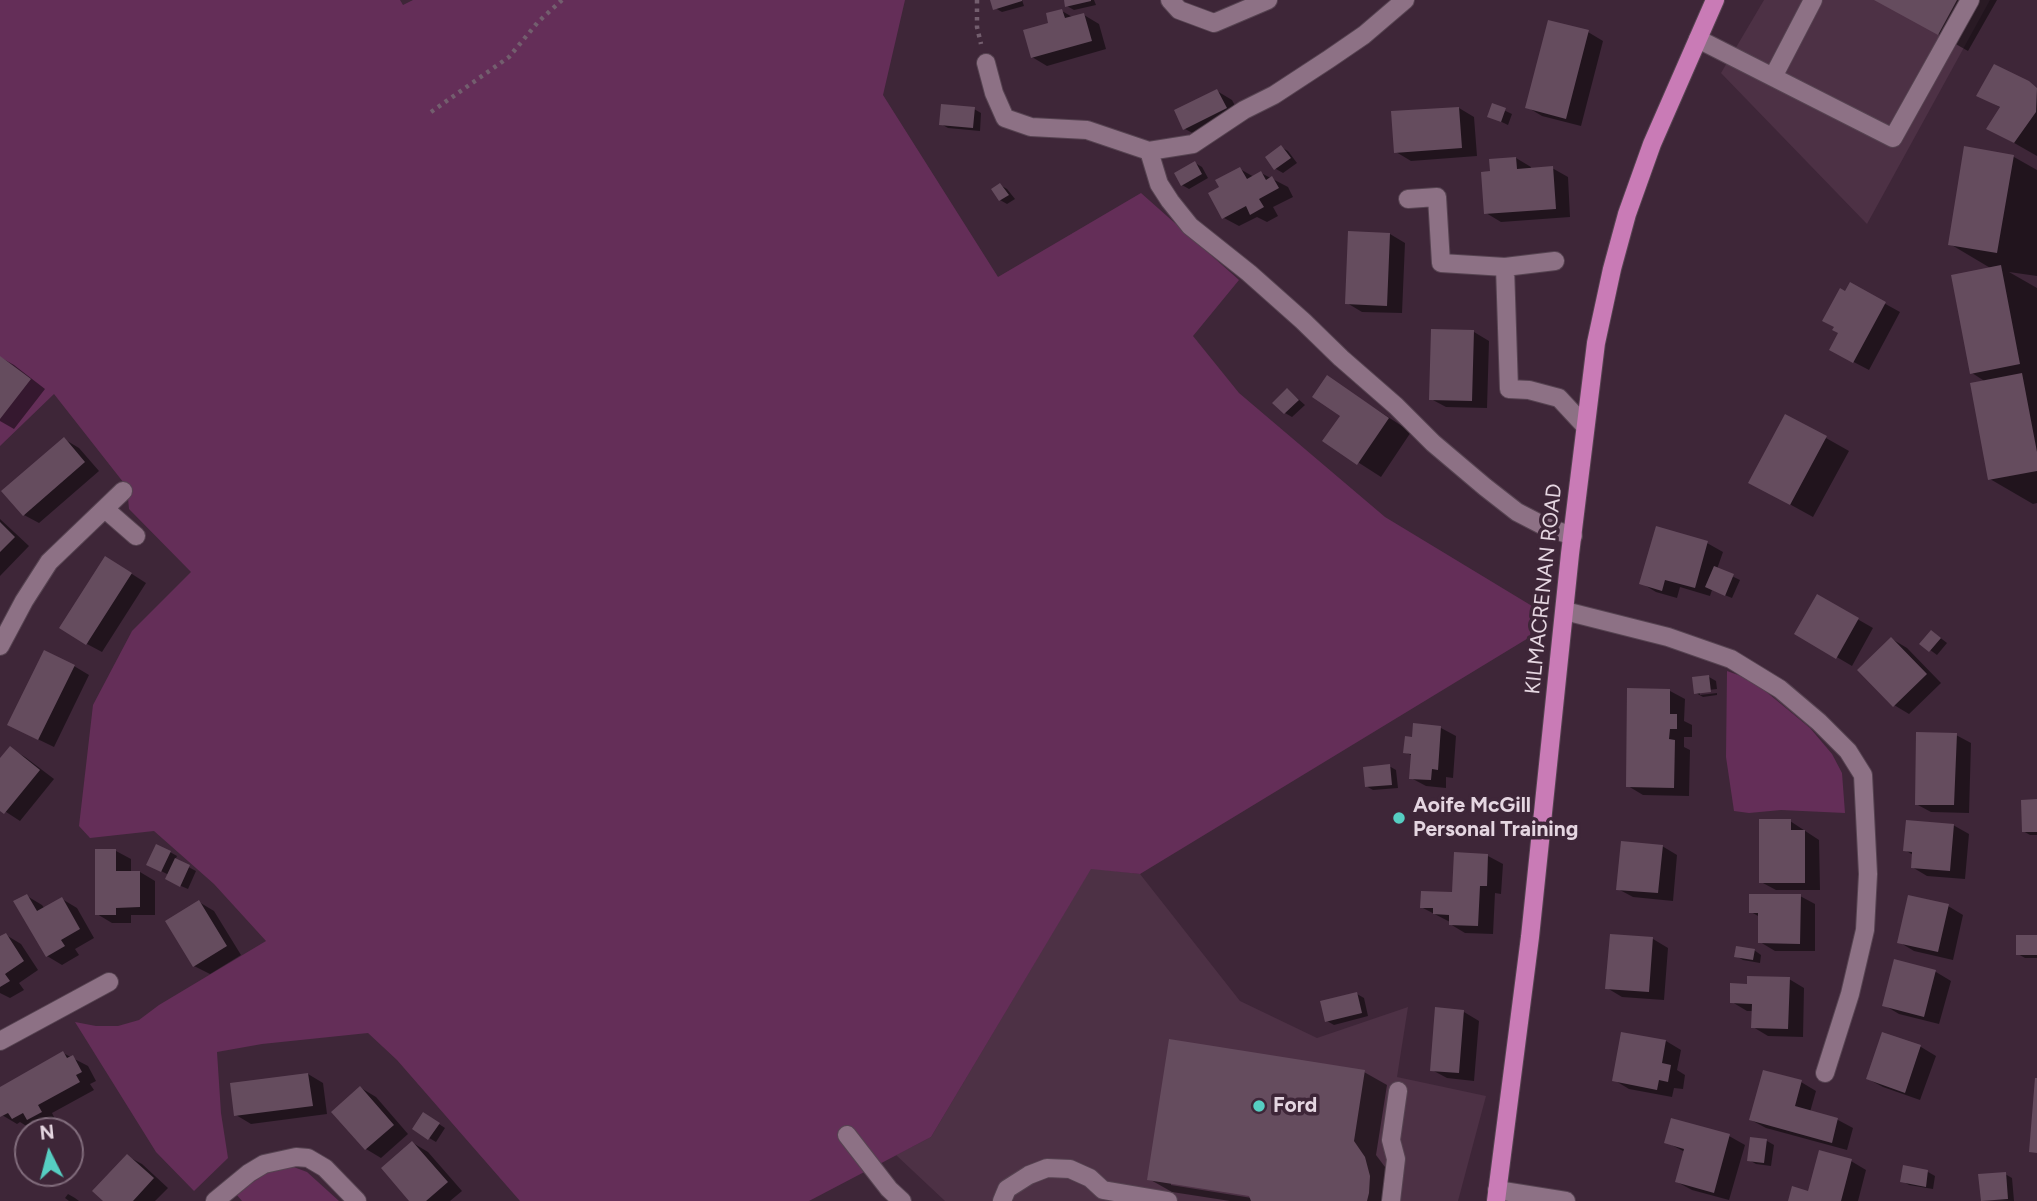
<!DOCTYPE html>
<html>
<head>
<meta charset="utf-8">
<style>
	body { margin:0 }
	#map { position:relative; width:2037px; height:1201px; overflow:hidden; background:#3e2638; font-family:Figtree,sans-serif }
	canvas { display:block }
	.north { position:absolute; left:14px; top:1117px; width:70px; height:70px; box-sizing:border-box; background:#3e2638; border:2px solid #816c7c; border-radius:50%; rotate:354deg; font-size:19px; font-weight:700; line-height:28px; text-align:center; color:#e5d6e1 }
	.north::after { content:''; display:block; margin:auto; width:24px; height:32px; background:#56cec2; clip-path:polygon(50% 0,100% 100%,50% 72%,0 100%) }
</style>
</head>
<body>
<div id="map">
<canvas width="2037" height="1201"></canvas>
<div class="north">N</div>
</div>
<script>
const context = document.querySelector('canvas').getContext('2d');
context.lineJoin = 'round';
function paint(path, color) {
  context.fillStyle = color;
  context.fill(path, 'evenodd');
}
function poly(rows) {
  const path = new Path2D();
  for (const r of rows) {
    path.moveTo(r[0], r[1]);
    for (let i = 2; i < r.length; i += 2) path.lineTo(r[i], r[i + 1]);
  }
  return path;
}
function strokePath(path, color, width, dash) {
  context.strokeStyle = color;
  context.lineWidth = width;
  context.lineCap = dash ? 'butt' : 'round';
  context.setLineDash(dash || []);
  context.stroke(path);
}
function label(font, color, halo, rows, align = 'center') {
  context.font = font + ' Figtree,sans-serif';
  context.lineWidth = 7;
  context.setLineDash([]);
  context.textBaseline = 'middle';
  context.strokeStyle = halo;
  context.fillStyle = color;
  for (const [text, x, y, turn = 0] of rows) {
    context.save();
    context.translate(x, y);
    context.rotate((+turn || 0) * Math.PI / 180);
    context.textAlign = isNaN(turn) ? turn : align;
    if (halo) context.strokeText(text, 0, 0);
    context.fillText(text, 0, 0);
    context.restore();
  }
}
paint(poly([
	[1764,0,1990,0,1867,224,1721,73],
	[1091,868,1140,874,1240,1001,1317,1038,1408,1007,1397,1077,1486,1096,1458,1201,945,1201,896,1155,931,1137]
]), '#4d3145');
paint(poly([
	[0,0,400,0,403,5,413,0,905,0,883,95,998,277,1141,193,1239,280,1193,336,1239,393,1385,517,1532,606,1530,637,1140,874,1091,869,931,1137,809,1201,520,1201,397,1060,368,1033,262,1044,217,1052,221,1113,228,1158,194,1191,156,1152,75,1022,96,1026,118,1026,139,1020,159,1005,266,941,214,884,154,831,90,838,79,826,93,705,132,631,191,572,129,509,127,487,54,394,0,446],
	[1727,671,1741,676,1758,685,1810,728,1832,754,1842,773,1845,813,1781,810,1749,813,1734,811,1726,757],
	[291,1166,307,1172,339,1201,242,1201,236,1194,272,1169]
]), '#642e58');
paint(poly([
	[992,0,1022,0,1024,6,1002,12,995,8],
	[1066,0,1094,0,1096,5,1074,10,1067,6],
	[1878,0,1997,0,1968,51],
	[1062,11,1074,18,1084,15,1099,24,1106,49,1047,66,1032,57,1051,24],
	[1588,32,1603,41,1581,126,1542,116,1527,107],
	[2028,83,2037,88,2037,156,1988,128,2001,108,1978,95],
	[1217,91,1232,100,1241,117,1200,137,1185,129],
	[1493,105,1512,114,1508,125,1489,116],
	[1459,108,1474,117,1477,156,1411,161,1396,152],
	[974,109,981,113,980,131,948,128,941,124],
	[1281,147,1288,151,1297,163,1283,173,1276,169,1267,157],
	[1966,148,2014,157,2037,170,2037,276,2009,272,2037,288,2037,503,2033,504,1990,479,1986,382,1972,373,1992,269,1950,244],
	[1516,158,1531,167,1531,170,1552,168,1568,177,1570,217,1501,222,1486,213,1492,172],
	[1195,163,1202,167,1208,178,1189,189,1182,185],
	[1240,169,1254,177,1261,173,1288,187,1293,197,1273,207,1278,216,1267,222,1257,217,1239,226,1224,218,1221,188],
	[1000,185,1007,189,1015,199,1007,204,1000,200],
	[1390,234,1405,243,1402,313,1362,312,1347,303],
	[1851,285,1900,312,1869,370,1846,358,1840,332,1846,293],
	[1433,331,1474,332,1489,341,1487,408,1446,407,1431,399],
	[0,357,14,365,45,389,14,429,0,421],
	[1327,377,1411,432,1381,477,1325,441,1342,415],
	[1288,390,1305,405,1292,417,1285,413],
	[1826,438,1849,451,1813,517,1773,495],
	[64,439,79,448,99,471,39,523,24,515],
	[0,519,29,546,0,576],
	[1657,529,1707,543,1723,552,1717,569,1740,580,1732,598,1712,590,1710,596,1680,587,1677,598,1656,592,1641,583],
	[121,567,146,583,102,652,87,644],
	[1817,596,1873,628,1852,666,1796,633],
	[1938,636,1947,643,1937,655,1922,644],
	[1892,639,1907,648,1941,683,1909,714,1894,705],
	[74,666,89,675,54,747,25,733],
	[1709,677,1716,681,1717,689,1700,691,1700,695,1717,693,1717,695,1703,697,1696,693],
	[1670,691,1685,699,1684,721,1692,725,1692,737,1684,737,1684,747,1690,750,1689,796,1643,795,1628,786],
	[1415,725,1441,728,1456,736,1453,778,1446,777,1446,788,1426,786,1411,778,1413,756,1405,752,1414,739],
	[1956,735,1971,743,1969,813,1931,812,1916,804],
	[10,748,25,757,54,779,20,821,0,808,0,761],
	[1389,766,1396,770,1398,788,1373,790,1366,786],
	[2037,801,2037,835,2030,835,2023,831],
	[1790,821,1819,840,1820,890,1776,890,1761,882],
	[1953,825,1969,834,1965,879,1927,876,1912,867,1913,855,1905,850],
	[1662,846,1677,855,1673,901,1633,897,1618,889],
	[116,851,131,859,131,872,140,872,155,881,155,915,131,915,131,923,112,923,97,914],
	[170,852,177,856,175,860,196,871,188,889,174,883,169,875,155,868],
	[1488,856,1503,864,1501,894,1495,893,1493,934,1465,933,1450,924,1450,922,1421,907,1454,894],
	[27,896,42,905,45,909,62,899,77,908,94,938,75,949,79,955,62,965,47,956],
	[1800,896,1815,904,1815,951,1775,951,1760,942,1760,917,1751,912],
	[199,902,214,911,241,955,210,974,194,966],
	[1948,906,1963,915,1953,960,1914,951,1899,942],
	[6,935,21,944,38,970,19,983,24,990,10,998,0,993,0,939],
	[1612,936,1653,939,1668,948,1664,1000,1622,997,1607,988],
	[2037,937,2037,958,2025,958,2018,954],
	[1754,950,1761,955,1760,963,1743,960,1736,956],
	[1895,961,1936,972,1951,981,1939,1024,1899,1014,1884,1005],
	[1789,979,1804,988,1803,1037,1768,1036,1753,1027,1753,1011,1747,1011,1732,1002,1748,986],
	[1357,994,1364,998,1368,1016,1334,1025,1327,1021],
	[1464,1012,1479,1021,1474,1081,1447,1078,1432,1070],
	[1883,1035,1921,1047,1936,1056,1920,1100,1883,1087,1868,1079],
	[1666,1041,1681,1050,1677,1070,1685,1075,1683,1089,1674,1088,1672,1097,1629,1089,1614,1080],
	[63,1053,88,1066,96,1081,90,1084,94,1090,52,1113,56,1121,44,1128,35,1123,28,1127,20,1122,17,1124,2,1115,0,1112,0,1089],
	[1364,1072,1387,1085,1376,1155,1388,1171,1392,1201,1230,1201,1172,1192,1149,1179],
	[1171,1182,1258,1195,1258,1199,1171,1185],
	[308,1074,323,1083,327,1114,251,1124,236,1115],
	[1801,1082,1816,1091,1810,1112,1838,1120,1853,1128,1847,1150,1766,1128,1751,1120],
	[361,1088,376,1097,408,1134,381,1158,366,1149],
	[424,1114,445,1128,436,1142,414,1129],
	[1729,1136,1745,1145,1729,1200,1692,1190,1677,1182,1685,1152,1666,1142],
	[1752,1139,1767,1141,1774,1145,1771,1166,1756,1164,1749,1160],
	[413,1143,428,1152,462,1191,450,1201,412,1201],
	[127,1156,142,1164,168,1188,155,1201,105,1201],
	[1851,1161,1866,1170,1858,1201,1790,1201,1809,1193],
	[1928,1172,1935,1176,1933,1189,1909,1185,1902,1181],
	[2005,1174,2012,1178,2014,1201,1982,1200],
	[68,1194,75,1198,79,1201,69,1201,65,1198]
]), '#0007');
paint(poly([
	[990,0,1022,0,1022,1,993,10],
	[1064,0,1091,0,1091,1,1065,7],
	[1874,0,1957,0,1938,35],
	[1062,9,1065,18,1084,13,1092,41,1031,58,1023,30,1048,23,1046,13],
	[1548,20,1589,30,1566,119,1525,108],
	[1994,64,2029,81,2037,88,2036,112,2014,143,1986,129,2000,107,1976,96],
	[1217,89,1227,108,1183,130,1174,110],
	[1492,103,1506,108,1501,122,1487,117],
	[941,104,975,107,973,128,939,125],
	[1459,107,1462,148,1394,153,1391,111],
	[1281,145,1291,158,1274,170,1265,157],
	[1964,146,2014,155,1997,253,1948,245],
	[1516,157,1517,169,1553,166,1556,209,1484,214,1481,172,1490,171,1489,159],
	[1195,161,1202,174,1181,186,1174,173],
	[1240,167,1247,179,1261,171,1266,180,1272,176,1279,188,1259,199,1264,207,1250,215,1246,206,1222,219,1208,193,1219,187,1215,180],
	[1000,183,1009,195,999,201,991,189],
	[1348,231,1390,233,1387,306,1345,304],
	[2001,265,2020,364,1970,374,1951,275],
	[1850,282,1886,302,1853,363,1829,350,1838,333,1832,330,1834,327,1822,321,1840,288,1845,291],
	[1431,329,1474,330,1472,401,1429,400],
	[0,356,31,379,0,419],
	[2022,373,2037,452,2037,471,1988,480,1970,383],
	[1327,375,1389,418,1357,465,1322,441,1340,416,1312,397],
	[1287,388,1299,400,1284,414,1272,403],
	[1785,414,1827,436,1790,505,1748,483],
	[64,437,85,462,23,516,1,491],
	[0,522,15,537,0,552],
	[1656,526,1708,541,1695,588,1665,580,1662,591,1639,584],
	[105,556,132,573,86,645,59,628],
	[1714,566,1734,574,1725,596,1705,587],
	[1817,594,1859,618,1836,659,1794,634],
	[1931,630,1941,638,1929,652,1919,644],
	[1891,637,1927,674,1893,707,1857,670],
	[44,650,75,665,38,740,7,725],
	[1709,675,1711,692,1694,694,1692,677],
	[1627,688,1670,689,1670,714,1677,714,1677,729,1670,729,1669,739,1675,740,1674,788,1626,787],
	[1413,723,1441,726,1438,770,1432,769,1431,780,1409,779,1411,754,1403,753,1405,736,1412,737],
	[1916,732,1957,733,1954,805,1915,805],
	[10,746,40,770,4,814,0,811,0,758],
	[1390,764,1392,785,1365,787,1363,767],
	[2037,799,2037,832,2022,832,2021,800],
	[1759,819,1791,819,1791,830,1805,830,1805,883,1759,883],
	[1906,820,1954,824,1950,871,1911,868,1912,852,1903,851],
	[1621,841,1663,845,1658,893,1616,890],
	[156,844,171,851,161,872,146,865],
	[95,849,116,849,116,871,140,871,140,907,116,908,116,915,95,915],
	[1454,852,1488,854,1487,886,1480,886,1478,926,1449,925,1449,915,1433,914,1433,908,1420,908,1421,891,1452,892],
	[175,858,190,865,180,887,165,879],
	[27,894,37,911,62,897,80,929,61,940,65,946,46,957,13,901],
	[1749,894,1801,894,1800,944,1758,943,1758,913,1749,913],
	[1908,895,1949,904,1938,952,1897,943],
	[199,900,227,946,193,967,165,921],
	[6,933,24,961,5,974,10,981,0,987,0,936],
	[1610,934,1653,937,1649,992,1605,989],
	[2016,935,2037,935,2037,955,2016,955],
	[1736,946,1755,949,1753,960,1734,957],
	[1894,959,1936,970,1924,1017,1882,1006],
	[1747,976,1790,977,1788,1029,1751,1028,1752,1004,1730,1003,1730,983,1747,984],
	[1357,992,1362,1013,1325,1022,1320,1001],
	[1435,1007,1464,1010,1459,1073,1430,1071],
	[1621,1032,1666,1040,1662,1063,1671,1065,1668,1082,1659,1080,1657,1090,1612,1081],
	[1882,1032,1921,1045,1905,1093,1866,1079],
	[1169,1039,1365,1070,1354,1141,1365,1157,1370,1176,1369,1193,1367,1201,1251,1201,1249,1196,1147,1180],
	[63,1051,67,1058,73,1055,82,1072,76,1075,80,1082,38,1105,42,1112,27,1120,23,1113,12,1119,8,1113,0,1117,0,1087],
	[1763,1070,1802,1080,1795,1106,1838,1118,1832,1143,1749,1120],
	[308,1073,313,1106,234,1116,230,1083],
	[2035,1078,2037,1078,2037,1153,2029,1152],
	[360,1086,394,1125,365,1150,331,1112],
	[423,1112,440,1123,428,1140,412,1129],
	[1671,1118,1730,1134,1714,1193,1675,1182,1684,1149,1664,1143],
	[1750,1137,1767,1139,1764,1163,1747,1161],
	[412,1141,448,1182,426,1201,409,1201,381,1168],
	[1819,1150,1852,1159,1841,1201,1788,1201,1792,1186,1808,1191],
	[127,1154,154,1178,133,1201,103,1201,92,1191],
	[1903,1165,1928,1170,1926,1187,1900,1182],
	[2006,1172,2008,1199,1981,1201,1978,1174]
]), '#654c5e');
const minor = poly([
	[1170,0,1179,10,1214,23,1268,0],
	[1698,39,1893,138,1970,0],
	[986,63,994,93,1005,118,1031,127,1087,130,1149,151,1193,144,1244,110,1274,95,1329,59,1364,35,1405,0],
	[1773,77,1813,0],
	[1149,151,1159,184,1170,201,1190,226,1249,273,1303,321,1341,358,1396,406,1433,443,1485,487,1517,512,1546,527,1573,536],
	[1408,199,1437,197,1441,263,1505,267,1509,389,1529,390,1559,398,1585,426],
	[1505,267,1555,261],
	[105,509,136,536],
	[1565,611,1668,637,1731,659,1780,689,1819,722,1848,751,1863,775,1868,874,1865,930,1850,994,1825,1073],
	[0,646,24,601,49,562,123,491],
	[0,1041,109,982],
	[847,1135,889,1189,902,1201],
	[1497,1190,1566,1201],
	[215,1201,249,1173,264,1164,296,1157,308,1158,325,1168,357,1201],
	[1002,1201,1007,1189,1029,1175,1047,1168,1070,1169,1090,1178,1103,1190,1168,1201],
	[1391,1201,1396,1159,1391,1140,1398,1091]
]);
const major = poly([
	[1496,1201,1530,937,1570,554,1596,343,1612,269,1627,214,1652,144,1715,0]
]);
strokePath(minor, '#564351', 20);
strokePath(major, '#564351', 20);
strokePath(poly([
	[977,0,977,27,981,44],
	[431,112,509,57,538,22,562,0]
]), '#735e6e', 4.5, [3.5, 5]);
strokePath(minor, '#8d7185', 18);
strokePath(major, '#c97bb6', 18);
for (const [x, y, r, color] of [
	[1399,818,7,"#56cec2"],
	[1259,1106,7,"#56cec2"]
]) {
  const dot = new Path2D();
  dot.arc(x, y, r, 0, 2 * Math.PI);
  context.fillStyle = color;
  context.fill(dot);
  strokePath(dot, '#3e2638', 2.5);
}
label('21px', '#e5d6e1', '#3e2638', [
	["KILMACRENAN ROAD",1544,589,-84]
]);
label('bold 21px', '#e5d6e1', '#3e2638', [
	["Aoife McGill",1413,806],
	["Personal Training",1413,830],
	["Ford",1273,1106]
], 'left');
</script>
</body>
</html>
